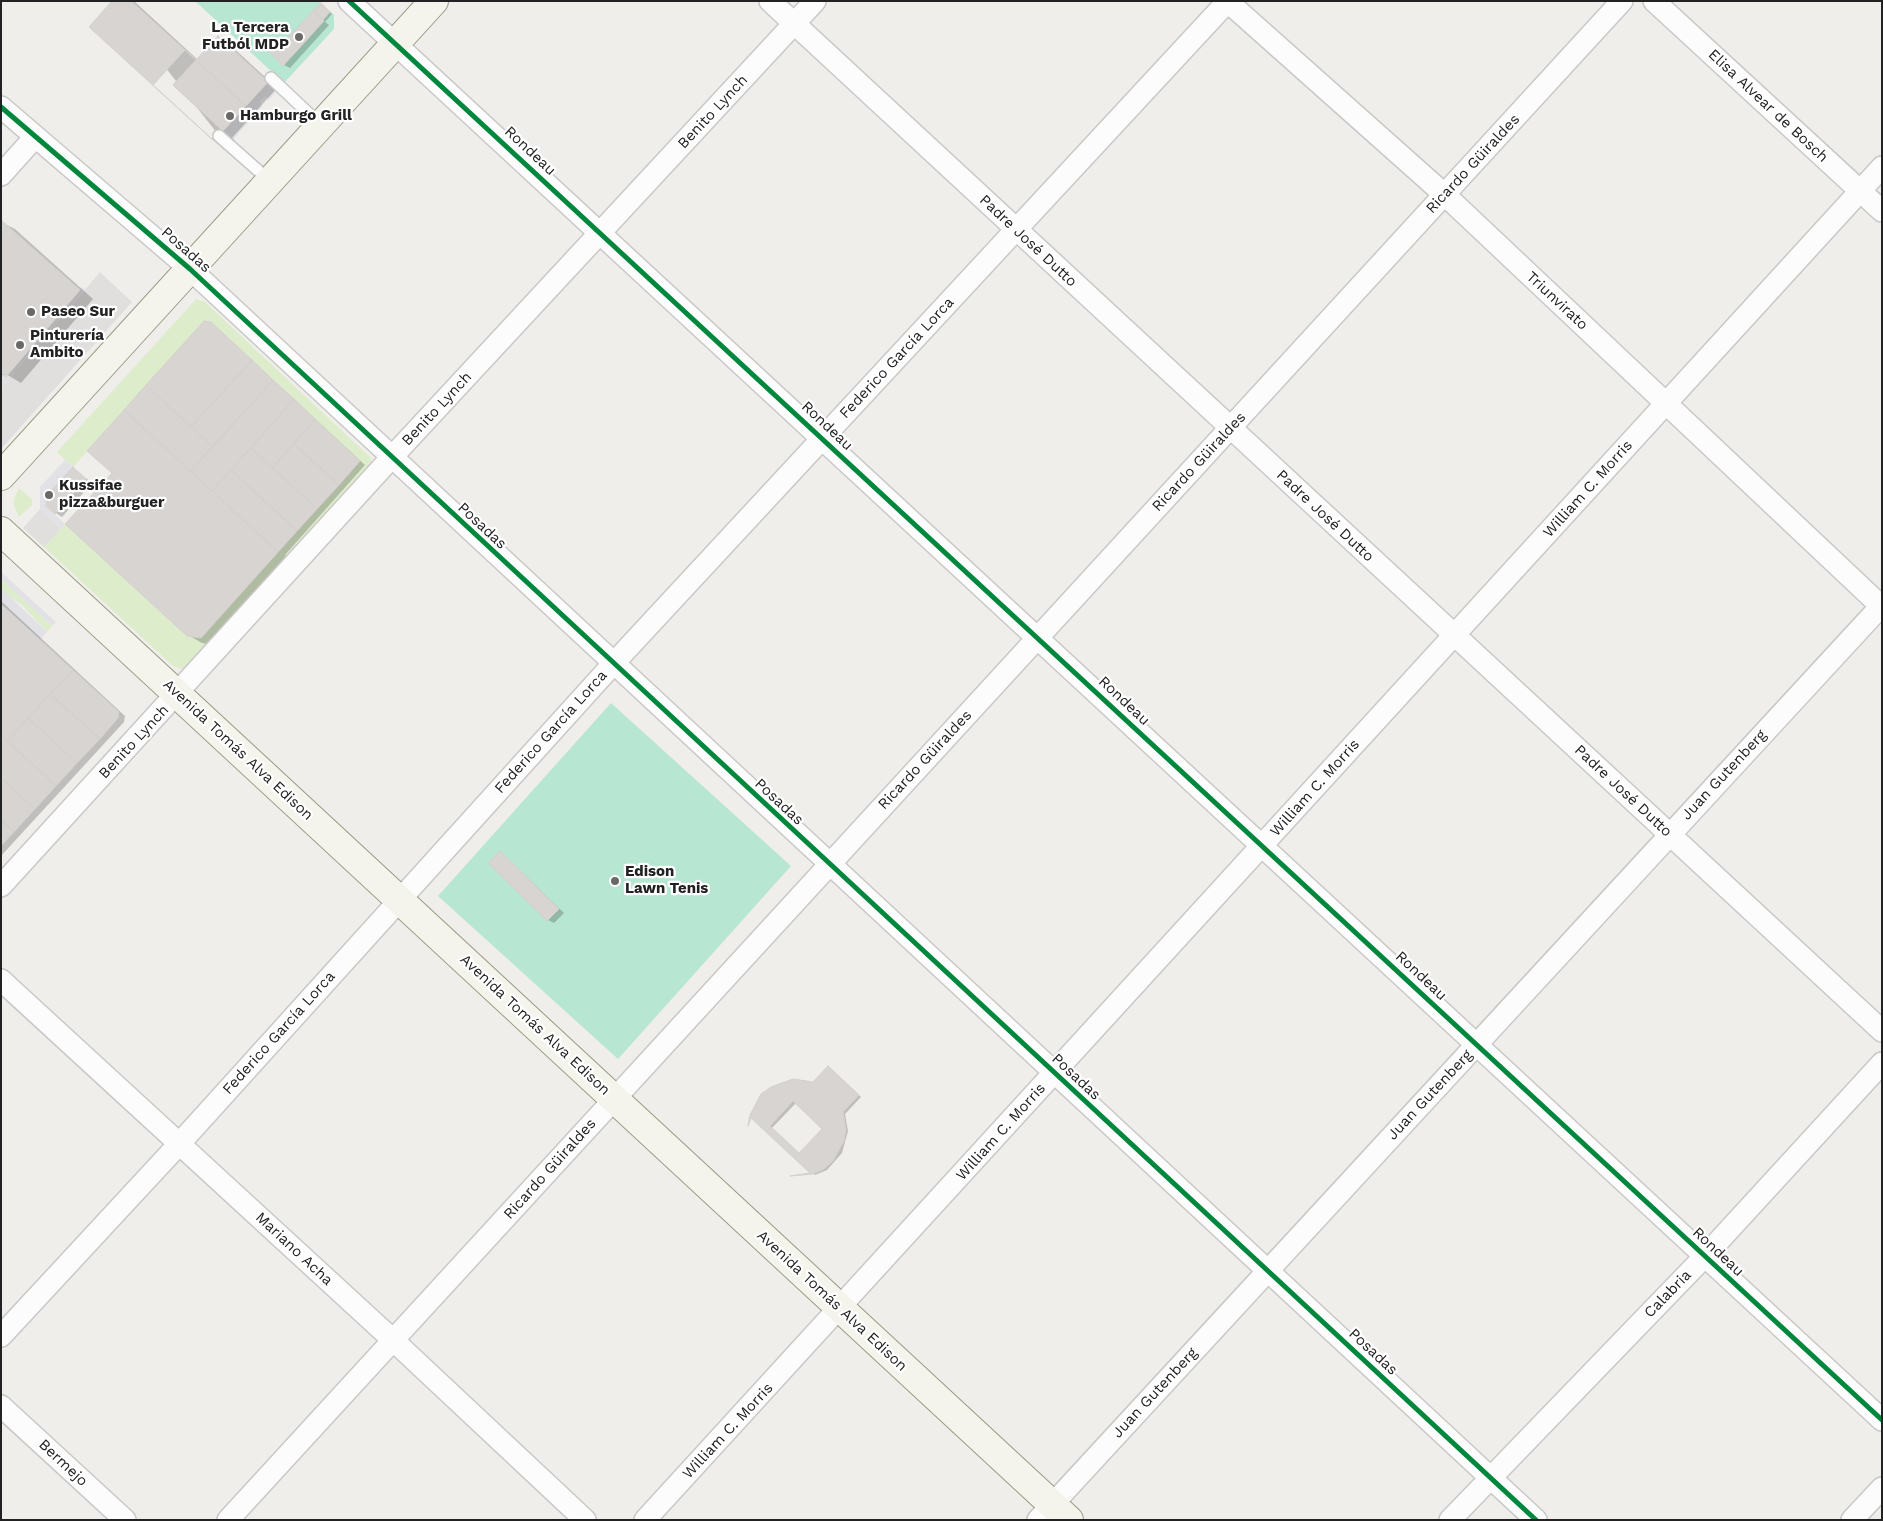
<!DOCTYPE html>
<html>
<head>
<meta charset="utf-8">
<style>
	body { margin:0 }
	#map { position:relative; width:1883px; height:1521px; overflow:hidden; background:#f0eeeb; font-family:"Work Sans",sans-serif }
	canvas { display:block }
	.frame { position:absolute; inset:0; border:2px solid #222; pointer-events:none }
</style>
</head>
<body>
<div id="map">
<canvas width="1883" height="1521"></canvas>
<div class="frame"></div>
</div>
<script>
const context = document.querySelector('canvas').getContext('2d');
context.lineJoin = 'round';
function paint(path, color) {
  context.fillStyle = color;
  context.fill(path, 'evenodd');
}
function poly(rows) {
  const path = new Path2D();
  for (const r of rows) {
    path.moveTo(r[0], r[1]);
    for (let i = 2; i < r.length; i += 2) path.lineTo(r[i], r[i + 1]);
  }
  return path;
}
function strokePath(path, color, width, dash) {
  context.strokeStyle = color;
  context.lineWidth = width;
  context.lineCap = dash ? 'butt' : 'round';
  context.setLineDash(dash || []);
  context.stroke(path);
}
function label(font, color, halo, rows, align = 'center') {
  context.font = font + ' "Work Sans",sans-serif';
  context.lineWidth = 4.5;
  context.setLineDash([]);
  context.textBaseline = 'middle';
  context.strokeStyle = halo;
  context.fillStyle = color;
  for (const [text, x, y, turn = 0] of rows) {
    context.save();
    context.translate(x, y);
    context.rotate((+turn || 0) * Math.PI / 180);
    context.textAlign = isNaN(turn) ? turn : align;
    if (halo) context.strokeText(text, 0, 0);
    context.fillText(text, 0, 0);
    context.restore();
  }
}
paint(poly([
	[196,299,205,302,370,457,373,463,185,670,173,666,44,547,65,524,187,636,201,638,360,461,211,322,204,321,73,467,65,460,57,452],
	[19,488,32,499,32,505,19,517,14,506,14,499],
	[1,579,52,626,47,632,21,604,7,595,1,588]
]), '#ddeccb');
paint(poly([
	[195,1,319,1,334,15,334,29,284,83],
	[611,703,791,866,618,1059,438,896]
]), '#b7e6d2');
paint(poly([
	[100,272,132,302,1,449,1,388],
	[40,509,61,529,44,547,23,528]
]), '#e0dfde');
paint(poly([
	[268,82,274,88,275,93,269,100,265,96,260,102,263,106,253,114,254,116,224,150,214,141],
	[82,287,85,289,1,388,1,372,7,376],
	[65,460,73,467,48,494,46,506,65,524,61,529,40,509,40,487],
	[1,572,56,622,52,626,1,579],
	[1,588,47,632,40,640,1,604]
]), '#e2e1e5');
paint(poly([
	[113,1,134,1,198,60,218,38,228,43,277,88,232,138,235,140,228,147],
	[321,5,332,14,325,22,329,25,290,68,284,65,276,42,283,45],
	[1,222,15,229,93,299,21,383,4,373,1,377],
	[211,323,365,465,285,555,291,560,215,645,202,643,188,635,113,473],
	[73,468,92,483,62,517,56,513],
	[1,601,125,716,124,722,1,856],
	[501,853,564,913,554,923,548,920],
	[831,1069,861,1097,845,1114,848,1131,842,1153,827,1170,815,1175,751,1116,771,1088,781,1083,804,1081,813,1083],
	[796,1103,824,1129,800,1154,772,1128]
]), '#0003');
const building = poly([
	[112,1,131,1,196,60,173,85,223,131,214,141,89,27,112,1],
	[321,3,330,12,323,20,313,11,321,3],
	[313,11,324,21,283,66,267,50,276,40,281,45,313,11],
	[218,36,268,82,246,106,196,60,218,36],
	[185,50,196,60,173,85,221,129,212,139,153,85,185,50],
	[196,60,246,106,223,131,173,85,196,60],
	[1,220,80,290,6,377,1,372,1,220],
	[204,321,211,322,252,360,191,427,146,385,204,321],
	[252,360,273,380,213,447,191,427,252,360],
	[273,380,294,399,212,491,190,471,273,380],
	[146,385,213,447,190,471,124,410,146,385],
	[294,399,315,419,272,468,251,448,294,399],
	[124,410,278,552,201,638,187,636,65,524,112,473,87,451,124,410],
	[315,419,360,461,339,485,294,444,315,419],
	[294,444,339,485,317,509,272,468,294,444],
	[251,448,317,509,297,531,231,470,251,448],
	[73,467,86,479,55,514,46,506,48,494,73,467],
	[231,470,297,531,278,552,212,491,231,470],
	[1,604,73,670,7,741,1,735,1,604],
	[73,670,119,712,118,718,100,739,50,694,73,670],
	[50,694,100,739,77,763,28,718,50,694],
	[28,718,77,763,56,786,7,741,28,718],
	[1,735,56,786,35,809,1,778,1,735],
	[1,778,35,809,14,832,1,820,1,778],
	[1,821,14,832,1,846,1,821],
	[500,851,559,909,547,921,488,863,500,851],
	[828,1066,859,1095,843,1112,846,1129,844,1141,833,1161,824,1169,813,1174,790,1176,810,1173,751,1118,748,1126,750,1115,761,1094,771,1087,793,1079,813,1082,828,1066],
	[793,1101,822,1129,799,1153,770,1126,793,1101]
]);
paint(building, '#d7d4d2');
strokePath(building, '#d3d0cc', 1);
const lane = poly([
	[271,78,321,125],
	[219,136,270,181]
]);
const street = poly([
	[349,1,1882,1420],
	[770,1,1882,1031],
	[1227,1,1445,195,1882,607],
	[1654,1,1882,211],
	[1,107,190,269,1536,1520],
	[1,175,35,137],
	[1,886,391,458,815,1],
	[1,980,394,1341,585,1520],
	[1,1336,180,1143,613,664,1228,1],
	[1,1406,125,1520],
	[228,1520,1622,1],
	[645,1520,1882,167],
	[1038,1520,1882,605],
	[1450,1520,1705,1256,1882,1063],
	[1852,1520,1882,1488]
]);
const secondary = poly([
	[1,476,434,1],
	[1,531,1069,1520]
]);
strokePath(lane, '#c9c8c7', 14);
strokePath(street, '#c9c8c7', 24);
strokePath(secondary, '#999a82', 30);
strokePath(lane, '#fdfcfc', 11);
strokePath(street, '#fdfcfc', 21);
strokePath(secondary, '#f4f4ed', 28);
strokePath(poly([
	[349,1,1882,1420],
	[1,107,190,269,1536,1520]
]), '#00873e', 5);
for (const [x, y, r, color] of [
	[299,37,5,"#6a6968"],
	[230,116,5,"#6a6968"],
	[31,312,5,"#6a6968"],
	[20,345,5,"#6a6968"],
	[49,495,5,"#6a6968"],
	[615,881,5,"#6a6968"]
]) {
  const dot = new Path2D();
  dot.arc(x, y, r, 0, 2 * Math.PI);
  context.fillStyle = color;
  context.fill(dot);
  strokePath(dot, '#fff', 2);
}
label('bold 15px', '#222', '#fff', [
	["La Tercera",289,28,"right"],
	["Futból MDP",289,45,"right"],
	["Hamburgo Grill",240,116],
	["Paseo Sur",41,312],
	["Pinturería",30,336],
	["Ambito",30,353],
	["Kussifae",59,486],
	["pizza&burguer",59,503],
	["Edison",625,872],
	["Lawn Tenis",625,889]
], 'left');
label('15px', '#222', '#fff', [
	["Elisa Alvear de Bosch",1768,106,43],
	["Benito Lynch",713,112,-47],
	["Rondeau",530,151,43],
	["Ricardo Güiraldes",1473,164,-47],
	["Padre José Dutto",1028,241,43],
	["Posadas",186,250,41],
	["Triunvirato",1557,301,43],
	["Federico García Lorca",897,358,-47],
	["Benito Lynch",437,409,-47],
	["Rondeau",827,426,43],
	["Ricardo Güiraldes",1199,462,-47],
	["William C. Morris",1588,489,-48],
	["Padre José Dutto",1325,516,43],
	["Posadas",482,526,43],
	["Rondeau",1124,701,43],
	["Federico García Lorca",551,732,-48],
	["Benito Lynch",134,742,-47],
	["Avenida Tomás Alva Edison",238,750,43],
	["Ricardo Güiraldes",925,760,-47],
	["Juan Gutenberg",1724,775,-47],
	["William C. Morris",1315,788,-48],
	["Padre José Dutto",1623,791,43],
	["Posadas",779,802,43],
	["Rondeau",1421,976,43],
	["Avenida Tomás Alva Edison",535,1025,43],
	["Federico García Lorca",279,1033,-48],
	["Posadas",1076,1077,43],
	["Juan Gutenberg",1430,1095,-47],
	["William C. Morris",1001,1132,-48],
	["Ricardo Güiraldes",550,1169,-48],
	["Mariano Acha",294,1249,43],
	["Rondeau",1718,1252,43],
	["Calabria",1668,1294,-46],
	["Avenida Tomás Alva Edison",832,1301,43],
	["Posadas",1373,1352,43],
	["Juan Gutenberg",1155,1393,-47],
	["William C. Morris",728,1431,-47],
	["Bermejo",63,1463,43]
]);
</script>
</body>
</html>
